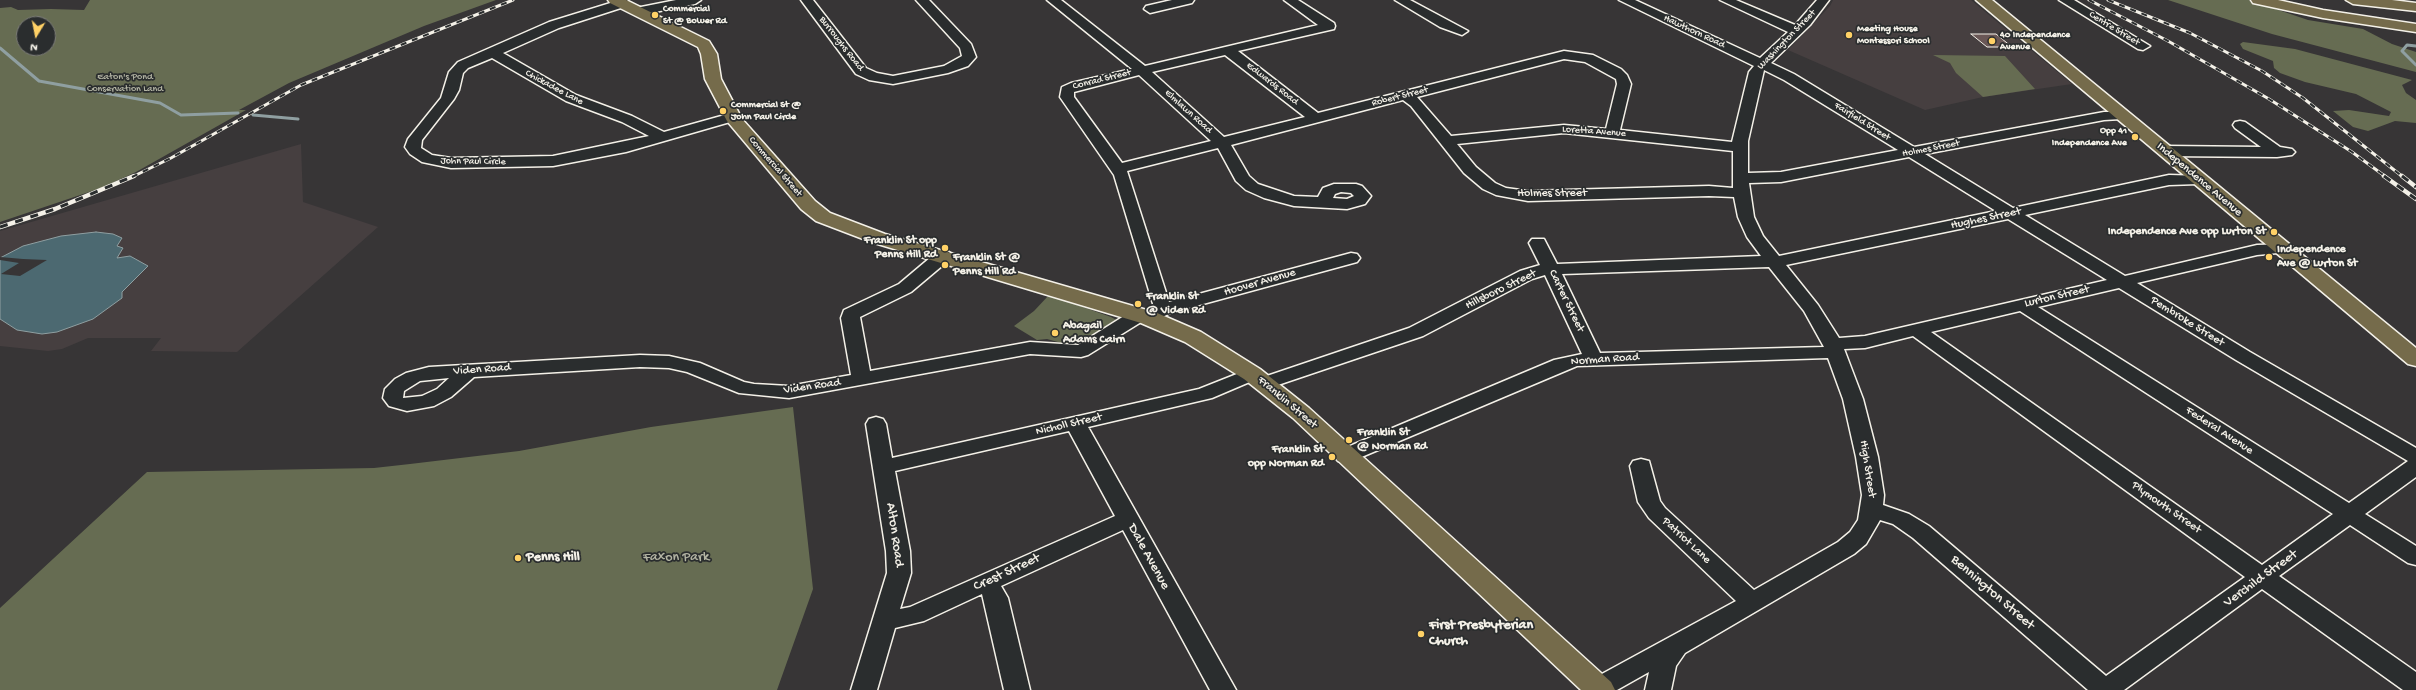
<!DOCTYPE html>
<html>
<head>
<meta charset="utf-8">
<style>
	body { margin:0 }
	#map { position:relative; width:2416px; height:690px; overflow:hidden; background:#373536; font-family:"Gochi Hand",sans-serif }
	canvas { display:block }
	.north { position:absolute; left:16px; top:16px; width:40px; height:40px; box-sizing:border-box; background:#2a2d2e; border:1px solid #7b7b78; border-radius:50%; rotate:190deg; font-size:11px; font-weight:700; line-height:16px; text-align:center; color:#f4f1e8 }
	.north::after { content:''; display:block; margin:auto; width:14px; height:18px; background:#ffd166; clip-path:polygon(50% 0,100% 100%,50% 72%,0 100%) }
</style>
</head>
<body>
<div id="map">
<canvas width="2416" height="690"></canvas>
<div class="north">N</div>
</div>
<script>
const context = document.querySelector('canvas').getContext('2d');
context.lineJoin = 'round';
function paint(path, color) {
  context.fillStyle = color;
  context.fill(path, 'evenodd');
}
function poly(rows) {
  const path = new Path2D();
  for (const r of rows) {
    path.moveTo(r[0], r[1]);
    for (let i = 2; i < r.length; i += 2) path.lineTo(r[i], r[i + 1]);
  }
  return path;
}
function strokePath(path, color, width, dash) {
  context.strokeStyle = color;
  context.lineWidth = width;
  context.lineCap = dash ? 'butt' : 'round';
  context.setLineDash(dash || []);
  context.stroke(path);
}
function label(font, color, halo, rows, align = 'center') {
  context.font = font + ' "Gochi Hand",sans-serif';
  context.lineWidth = 3.5;
  context.setLineDash([]);
  context.textBaseline = 'middle';
  context.strokeStyle = halo;
  context.fillStyle = color;
  for (const [text, x, y, turn = 0] of rows) {
    context.save();
    context.translate(x, y);
    context.rotate((+turn || 0) * Math.PI / 180);
    context.textAlign = isNaN(turn) ? turn : align;
    if (halo) context.strokeText(text, 0, 0);
    context.fillText(text, 0, 0);
    context.restore();
  }
}
paint(poly([
	[1833,0,1971,0,2072,84,1983,97,1925,110,1788,50,1830,6],
	[301,144,303,202,378,227,237,352,151,351,161,338,88,338,62,349,48,351,0,346,0,231]
]), '#463f40');
paint(poly([
	[90,0,496,0,424,26,289,83,239,110,246,110,136,172,101,188,0,222,0,8,11,7,18,10,51,9,84,10],
	[24,24,48,24,48,48,24,48],
	[2168,0,2249,0,2308,20,2363,29,2392,44,2416,52,2416,72,2272,34],
	[2243,42,2295,49,2412,80,2402,85,2406,93,2416,100,2416,123,2395,121,2368,131,2353,127,2333,111,2349,110,2389,116,2391,112,2356,94,2305,82,2280,73,2274,68,2273,61,2243,49,2240,44],
	[1933,55,2005,56,2035,89,1983,97,1956,73,1950,63],
	[1049,295,1111,317,1120,322,1083,343,1065,344,1047,339,1037,340,1014,326,1034,311],
	[793,407,813,589,777,690,0,690,0,608,147,472,374,468,410,464,519,451,651,427]
]), '#666c52');
const water = poly([
	[96,232,113,234,122,238,117,246,123,248,117,258,130,256,148,266,122,292,122,298,93,319,57,332,42,334,17,330,0,319,0,258,23,246,61,236,96,232]
]);
paint(water, '#4c6971');
strokePath(water, '#8f9fa1', 1);
paint(poly([
	[0,257,23,259,47,260,20,276,1,274,19,263,0,260]
]), '#373536');
strokePath(poly([
	[2416,46,2407,45,2402,51,2416,65],
	[0,48,39,81,160,103,181,115,238,113],
	[253,115,298,119]
]), '#8f9fa1', 3);
const building = poly([
	[1971,34,1996,34,2012,47,1987,47,1971,34]
]);
paint(building, '#6a5756');
strokePath(building, '#f4f1e8', 1);
const minor = poly([
	[620,0,627,0,629,3,627,6,559,28,503,53,576,95,632,116,664,132,732,113,739,117,737,120,626,152,553,166,451,168,422,162,410,154,405,147,408,139,441,98,449,72,458,62,549,22,620,0],
	[492,58,566,101,622,122,649,136,553,156,451,158,432,155,421,148,422,140,454,99,459,90,463,73,468,68,492,58],
	[676,0,701,0,695,4,640,15,634,11,636,8,676,0],
	[801,0,813,0,866,68,877,73,893,76,944,66,962,56,960,48,916,0,929,0,971,44,976,57,968,66,948,73,893,84,869,80,856,74,801,0],
	[1047,0,1061,0,1145,66,1318,25,1284,0,1298,0,1334,23,1335,26,1334,29,1238,51,1318,113,1564,51,1593,55,1621,69,1627,75,1631,84,1620,130,1732,142,1749,72,1754,66,1619,0,1635,0,1760,58,1788,32,1720,0,1736,0,1795,25,1817,0,1829,0,1810,25,1771,63,1794,74,1914,147,2104,112,2126,112,2128,115,2121,119,2104,120,1925,154,2013,208,2169,175,2204,176,2206,179,2198,184,2169,185,2025,215,2125,276,2257,245,2288,244,2291,248,2288,252,2257,255,2137,283,2250,352,2416,448,2416,477,2365,514,2416,546,2416,565,2408,563,2350,525,2279,576,2416,672,2416,690,2403,690,2262,589,2124,690,2088,690,1913,538,1893,524,1880,520,1866,544,1854,554,1685,653,1676,666,1671,690,1645,690,1649,672,1617,690,1586,690,1589,681,1736,601,1649,518,1638,502,1630,466,1633,461,1641,459,1649,461,1660,501,1665,508,1754,590,1838,542,1850,532,1858,520,1862,495,1856,457,1843,399,1828,358,1577,366,1352,461,1345,463,1338,461,1334,456,1338,451,1554,360,1582,354,1545,275,1532,279,1423,336,1272,387,1265,389,1258,387,1255,383,1258,379,1409,328,1520,271,1540,265,1529,243,1532,239,1544,239,1557,264,1761,256,1747,237,1738,217,1734,197,1709,196,1528,201,1496,195,1483,189,1464,173,1411,106,1403,100,1231,145,1249,176,1258,184,1294,196,1318,197,1323,188,1334,184,1356,184,1362,186,1371,196,1365,204,1347,209,1294,206,1264,198,1246,190,1236,181,1218,148,1127,171,1169,302,1351,253,1357,254,1360,258,1357,262,1170,313,1159,319,1146,319,1088,355,1081,357,1030,354,789,398,739,393,687,372,669,368,640,367,474,377,451,397,434,406,407,411,389,406,383,398,385,389,395,379,406,373,429,367,640,355,669,356,700,363,744,382,754,384,789,386,851,375,841,318,844,310,899,284,937,252,943,251,949,252,952,256,949,260,911,292,860,317,870,371,1030,342,1078,345,1132,311,1145,311,1154,307,1114,175,1060,97,1062,87,1071,83,1132,69,1047,0],
	[1225,55,1305,117,1224,137,1152,72,1225,55],
	[1564,59,1585,62,1616,79,1617,84,1606,129,1564,125,1451,136,1417,97,1564,59],
	[1764,70,1784,80,1898,150,1781,172,1748,173,1748,141,1764,70],
	[1139,75,1211,141,1122,163,1074,97,1074,92,1139,75],
	[1564,133,1733,151,1733,188,1709,186,1528,191,1506,188,1495,183,1476,167,1457,144,1564,133],
	[1909,157,1996,211,1779,256,1763,236,1754,217,1749,183,1781,182,1909,157],
	[1341,192,1351,193,1354,196,1347,199,1333,198,1335,194,1341,192],
	[2008,219,2107,280,1865,336,1839,338,1818,305,1786,265,2008,219],
	[1769,267,1804,311,1824,347,1600,353,1562,274,1769,267],
	[2119,288,2236,360,2408,461,2349,503,2038,307,2119,288],
	[2020,311,2333,514,2262,565,1931,332,2020,311],
	[1913,336,2245,577,2106,676,1929,526,1909,514,1883,505,1884,495,1878,457,1863,399,1844,349,1865,348,1913,336],
	[449,378,437,389,422,396,403,398,404,391,420,381,449,378],
	[1172,0,1194,0,1192,3,1150,13,1144,9,1146,6,1172,0],
	[1395,0,1410,0,1468,31,1462,35,1440,27,1395,0],
	[2059,0,2074,0,2150,46,2143,50,2138,49,2059,0],
	[2240,121,2245,122,2280,147,2292,149,2295,152,2292,155,2277,157,2165,156,2157,151,2165,146,2261,147,2235,128,2233,125,2235,122,2240,121],
	[1252,368,1259,370,1262,374,1259,378,1212,398,1088,427,1236,690,1210,690,1123,530,1001,586,1008,598,1030,690,1004,690,982,594,924,621,895,628,877,690,851,690,887,573,886,551,866,424,869,419,876,417,883,419,886,424,892,458,1199,389,1252,368],
	[1069,431,1115,516,910,607,900,609,911,573,910,551,895,471,1069,431]
]);
const major = poly([
	[608,0,626,0,709,41,717,54,721,79,742,119,815,201,830,213,885,234,1157,313,1201,332,1260,369,1309,408,1611,682,1615,690,1581,690,1293,418,1244,379,1185,342,1141,323,871,242,816,221,801,209,727,121,705,79,701,54,698,47,610,3,608,0],
	[1976,0,1992,0,2416,348,2416,366,2408,364,1976,0]
]);
const highway = poly([
	[2251,0,2278,0,2323,10,2416,24,2416,32,2323,18,2253,3,2251,0],
	[2346,0,2392,0,2416,3,2416,11,2353,4,2346,0]
]);
strokePath(minor, '#f4f1e8', 3);
strokePath(major, '#f4f1e8', 3);
strokePath(highway, '#f4f1e8', 3);
paint(minor, '#2a2d2e');
paint(major, '#756b4b');
paint(highway, '#756b4b');
const railFar1 = poly([
	[2089,0,2168,41,2269,99,2352,152,2386,177],
	[2108,0,2190,33,2262,71,2303,98,2403,177],
	[132,177,171,158,301,85,513,0]
]);
const rail = poly([
	[2384,176,2416,199],
	[2402,176,2416,187],
	[0,227,55,209,134,176]
]);
strokePath(railFar1, '#f4f1e8', 3);
strokePath(rail, '#f4f1e8', 4.5);
strokePath(railFar1, '#2a2d2e', 2, [6]);
strokePath(rail, '#2a2d2e', 3, [8]);
for (const [x, y, r, color] of [
	[655,15,4,"#ffd166"],
	[1849,35,4,"#ffd166"],
	[1992,41,4,"#ffd166"],
	[723,111,4,"#ffd166"],
	[2135,137,4,"#ffd166"],
	[2274,232,4,"#ffd166"],
	[945,248,4,"#ffd166"],
	[2269,257,4,"#ffd166"],
	[945,265,4,"#ffd166"],
	[1138,304,4,"#ffd166"],
	[1055,333,4,"#ffd166"],
	[1349,440,4,"#ffd166"],
	[1332,457,4,"#ffd166"],
	[518,558,4,"#ffd166"],
	[1421,634,4,"#ffd166"]
]) {
  const dot = new Path2D();
  dot.arc(x, y, r, 0, 2 * Math.PI);
  context.fillStyle = color;
  context.fill(dot);
  strokePath(dot, '#2a2d2e', 1.5);
}
label('bold 10px', '#f4f1e8', '#2a2d2e', [
	["Commercial",663,9],
	["St @ Bower Rd",663,21],
	["Meeting House",1857,29],
	["Montessori School",1857,41],
	["40 Independence",2000,35],
	["Avenue",2000,47],
	["Commercial St @",731,105],
	["John Paul Circle",731,117],
	["Opp 41",2127,131,"right"],
	["Independence Ave",2127,143,"right"]
], 'left');
label('10px', '#f4f1e8', '#2a2d2e', [
	["Centre Street",2114,29,31],
	["Hawthorn Road",1694,32,25],
	["Washington Street",1787,40,-46],
	["Burroughs Road",841,44,52],
	["Conrad Street",1102,80,-14],
	["Edwards Road",1272,84,38],
	["Chickadee Lane",554,88,28],
	["Robert Street",1400,97,-14],
	["Elmlawn Road",1188,112,42],
	["Fairfield Street",1862,122,32],
	["Loretta Avenue",1594,132,4],
	["Holmes Street",1931,149,-11],
	["John Paul Circle",473,162,1],
	["Commercial Street",775,167,49]
]);
label('10px', '#b4b5a4', '#2a2d2e', [
	["Eaton's Pond",125,77],
	["Conservation Land",125,89]
]);
label('12px', '#f4f1e8', '#2a2d2e', [
	["Independence Avenue",2199,180,40],
	["Holmes Street",1552,194],
	["Hughes Street",1986,219,-12],
	["Hoover Avenue",1260,283,-16],
	["Hillsboro Street",1501,290,-26],
	["Lurton Street",2057,297,-13],
	["Carter Street",1566,301,64],
	["Pembroke Street",2187,322,32],
	["Norman Road",1605,360,-4],
	["Viden Road",482,370,-4],
	["Viden Road",812,387,-8],
	["Franklin Street",1287,403,40],
	["Nicholl Street",1069,425,-13],
	["Federal Avenue",2219,431,33],
	["High Street",1867,469,81],
	["Plymouth Street",2166,508,35],
	["Patriot Lane",1686,541,43]
]);
label('bold 12px', '#f4f1e8', '#2a2d2e', [
	["Independence Ave opp Lurton St",2266,232,"right"],
	["Franklin St opp",937,241,"right"],
	["Penns Hill Rd",937,255,"right"],
	["Independence",2277,250],
	["Ave @ Lurton St",2277,264],
	["Franklin St @",953,258],
	["Penns Hill Rd",953,272],
	["Franklin St",1146,297],
	["@ Viden Rd",1146,311],
	["Abagail",1063,326],
	["Adams Cairn",1063,340],
	["Franklin St",1357,433],
	["@ Norman Rd",1357,447],
	["Franklin St",1324,450,"right"],
	["opp Norman Rd",1324,464,"right"]
], 'left');
label('14px', '#f4f1e8', '#2a2d2e', [
	["Alton Road",894,535,82],
	["Dale Avenue",1148,557,61],
	["Crest Street",1007,573,-25],
	["Verchild Street",2261,579,-36],
	["Bennington Street",1992,593,41]
]);
label('bold 14px', '#f4f1e8', '#2a2d2e', [
	["Penns Hill",526,558],
	["First Presbyterian",1429,626],
	["Church",1429,642]
], 'left');
label('14px', '#b4b5a4', '#2a2d2e', [
	["Faxon Park",676,558]
]);
</script>
</body>
</html>
